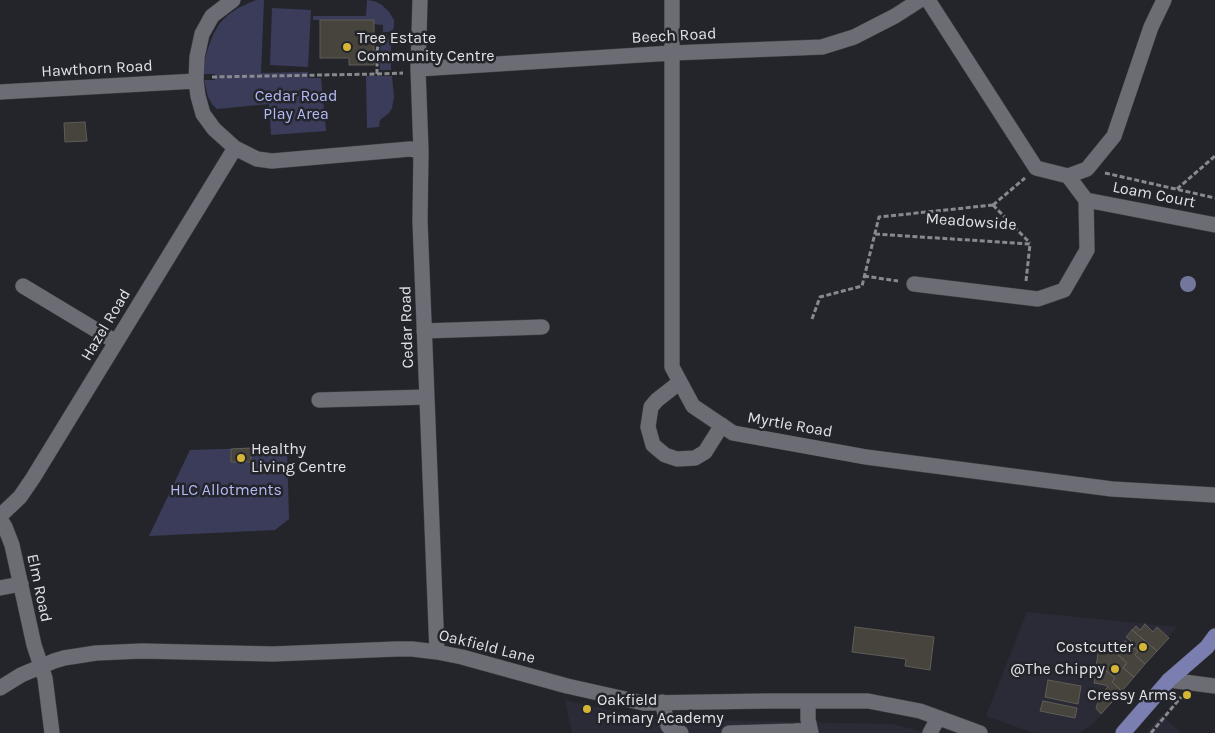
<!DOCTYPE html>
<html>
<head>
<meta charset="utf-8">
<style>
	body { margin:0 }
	canvas { display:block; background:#24252b }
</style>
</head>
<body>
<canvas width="1215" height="733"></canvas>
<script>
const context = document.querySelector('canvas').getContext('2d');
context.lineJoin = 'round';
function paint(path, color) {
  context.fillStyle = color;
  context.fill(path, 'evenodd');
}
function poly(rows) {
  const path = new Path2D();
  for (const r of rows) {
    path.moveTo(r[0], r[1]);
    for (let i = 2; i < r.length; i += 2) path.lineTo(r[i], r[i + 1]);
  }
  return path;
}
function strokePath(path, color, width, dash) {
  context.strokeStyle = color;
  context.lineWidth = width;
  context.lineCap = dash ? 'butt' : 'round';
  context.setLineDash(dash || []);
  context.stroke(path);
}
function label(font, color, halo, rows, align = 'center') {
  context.font = font + ' Karla,sans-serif';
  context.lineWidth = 5;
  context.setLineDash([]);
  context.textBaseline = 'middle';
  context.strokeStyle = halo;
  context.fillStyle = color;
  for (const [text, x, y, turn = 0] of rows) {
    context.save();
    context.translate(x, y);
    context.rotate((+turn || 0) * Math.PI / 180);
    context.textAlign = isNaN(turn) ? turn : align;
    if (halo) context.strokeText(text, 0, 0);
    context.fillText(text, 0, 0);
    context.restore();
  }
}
paint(poly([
	[1027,612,1177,627,1094,723,1079,733,1034,733,986,716],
	[565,700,650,719,893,724,927,733,572,733],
	[1161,715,1181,733,1147,733]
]), '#2a2b37');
paint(poly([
	[256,0,264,0,261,73,308,72,308,78,321,78,326,131,271,135,269,104,217,109,212,104,208,97,204,80,215,80,215,74,203,74,203,66,208,48,214,33,220,23,228,15,238,8],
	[367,0,374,1,382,5,389,12,394,20,394,27,392,32,383,32,383,25,374,24,374,20,313,20,313,16,366,16],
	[272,8,311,10,308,67,270,65],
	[383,39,391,39,391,70,380,70,379,53],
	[366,76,392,76,394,97,392,108,389,113,380,120,379,127,367,128],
	[287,447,289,519,275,530,149,536,190,450]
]), '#3a3c59');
const building = poly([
	[320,20,374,20,374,65,349,65,349,58,320,58,320,20],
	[85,122,87,141,65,142,64,123,85,122],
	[251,448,251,462,231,462,231,449,251,448],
	[1145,624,1153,632,1157,627,1169,638,1157,651,1132,630,1136,626,1140,630,1145,624],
	[855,627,934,637,930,670,905,666,906,659,852,652,855,627],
	[1132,630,1157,651,1145,664,1135,655,1138,651,1129,643,1131,641,1126,637,1132,630],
	[1125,641,1138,651,1135,655,1145,664,1134,677,1123,668,1127,663,1115,652,1125,641],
	[1099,648,1115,652,1127,663,1123,668,1134,677,1122,691,1112,682,1115,678,1103,668,1096,666,1099,648],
	[1097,670,1106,671,1115,678,1112,682,1122,691,1101,714,1096,708,1101,694,1108,687,1105,685,1094,683,1097,670],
	[1048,680,1081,686,1078,704,1045,697,1048,680],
	[1043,701,1077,708,1075,718,1040,711,1043,701]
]);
paint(building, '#46443d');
strokePath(building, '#5f5d56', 1);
const minor = poly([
	[233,0,212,16,202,34,197,57,196,81,198,96,203,114,214,129,235,148,257,159,272,161,410,149,421,151],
	[420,0,418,69,421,151,420,221,437,652],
	[672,0,672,367,693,406,733,433,866,457,1112,489,1215,495],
	[928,0,1036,168,1068,176,1087,169,1114,136,1151,27,1164,0],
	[418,69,672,53,822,47,854,37,895,16,920,0],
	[0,92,196,81],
	[1086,200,1215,225],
	[914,284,1038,299,1064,290,1087,250,1086,200,1068,176],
	[23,286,116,342],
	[424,331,542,327],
	[680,382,657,400,651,407,648,427,653,445,665,455,677,459,695,458,705,452,722,425],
	[319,400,427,397],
	[0,516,20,497,33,478,235,148],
	[0,519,5,527,12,545,34,645,45,678,52,733],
	[0,588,21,584],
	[1169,680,1215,686],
	[0,688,21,675,54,661,64,658,96,653,142,651,273,654,396,649,412,649,437,652,462,657,567,686,643,703,767,701,868,701,920,711,980,733],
	[808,701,808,719,811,733],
	[662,702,668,726,676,733,681,733],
	[729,733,794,731,810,730],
	[930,733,938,718]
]);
const major = poly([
	[1123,733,1169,680,1207,647,1215,636]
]);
strokePath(minor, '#404146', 16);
strokePath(major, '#404146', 16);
strokePath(poly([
	[374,36,403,36],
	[377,74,377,51,380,36],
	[212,77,377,74,403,73],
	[1105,173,1215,198],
	[1177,189,1215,156],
	[993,205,1025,178],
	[993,205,1030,243],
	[875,234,1030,244],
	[864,276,898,281],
	[1026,281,1030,244],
	[812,319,820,297,862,286,879,217,993,205],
	[1151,733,1181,697]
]), '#88898e', 3, [5, 2.5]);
strokePath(minor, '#6c6d74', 15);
strokePath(major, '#7b7eb0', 15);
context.fillStyle = '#73779b';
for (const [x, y] of [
	[1188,284]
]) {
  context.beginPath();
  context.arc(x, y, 8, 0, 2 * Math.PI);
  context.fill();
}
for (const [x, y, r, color] of [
	[347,47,5,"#d5b535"],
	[241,458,5,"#d5b535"],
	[1143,647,5,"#d5b535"],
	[1115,669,5,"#d5b535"],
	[1187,695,5,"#d5b535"],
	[587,709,5,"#d5b535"]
]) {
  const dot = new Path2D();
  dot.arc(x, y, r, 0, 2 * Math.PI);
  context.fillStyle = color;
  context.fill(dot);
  strokePath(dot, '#24252b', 2);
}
label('16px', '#e1e1e6', '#24252b', [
	["Beech Road",674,36,-3],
	["Hawthorn Road",97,69,-3],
	["Loam Court",1154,195,11],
	["Meadowside",971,222,4],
	["Hazel Road",106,325,-59],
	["Cedar Road",407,327,-92],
	["Myrtle Road",790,425,10],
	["Elm Road",39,588,78],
	["Oakfield Lane",487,647,14]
]);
label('16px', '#e1e1e6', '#24252b', [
	["Tree Estate",357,38],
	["Community Centre",357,56],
	["Healthy",251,449],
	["Living Centre",251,467],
	["Costcutter",1133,647,"right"],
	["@The Chippy",1105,669,"right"],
	["Cressy Arms",1177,695,"right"],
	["Oakfield",597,700],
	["Primary Academy",597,718]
], 'left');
label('16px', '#b4baf6', '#24252b', [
	["Cedar Road",296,96],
	["Play Area",296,114],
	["HLC Allotments",226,490]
]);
</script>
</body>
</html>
